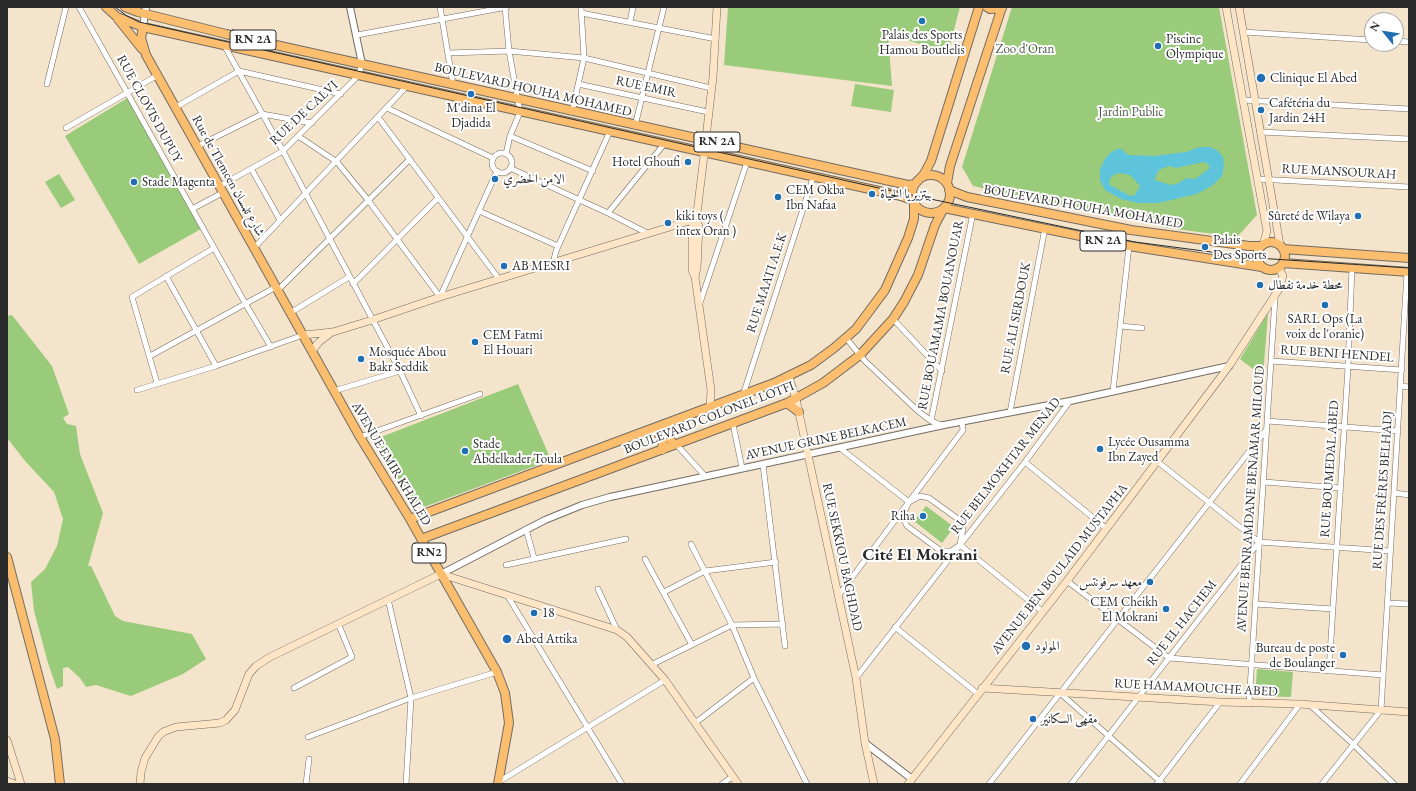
<!DOCTYPE html>
<html>
<head>
<meta charset="utf-8">
<style>
	body { margin:0 }
	#map { position:relative; width:1416px; height:791px; overflow:hidden; background:#f5e4cc; font-family:"EB Garamond",serif }
	canvas { display:block }
	.frame { position:absolute; inset:0; border:8px solid #2b2b2b; pointer-events:none }
	.north { position:absolute; left:1364px; top:12px; width:40px; height:40px; box-sizing:border-box; background:#fff; border:1px solid #aaa; border-radius:50%; rotate:300deg; font-size:11px; font-weight:700; line-height:16px; text-align:center; color:#2b2b2b }
	.north::after { content:''; display:block; margin:auto; width:14px; height:18px; background:#1f6fb2; clip-path:polygon(50% 0,100% 100%,50% 72%,0 100%) }
</style>
</head>
<body>
<div id="map">
<canvas width="1416" height="791"></canvas>
<div class="frame"></div>
<div class="north">N</div>
</div>
<script>
const context = document.querySelector('canvas').getContext('2d');
context.lineJoin = 'round';
function paint(path, color) {
  context.fillStyle = color;
  context.fill(path, 'evenodd');
}
function poly(rows) {
  const path = new Path2D();
  for (const r of rows) {
    if (r.length === 3) {
      path.moveTo(r[0] + r[2], r[1]);
      path.arc(r[0], r[1], r[2], 0, 2 * Math.PI);
      continue;
    }
    path.moveTo(r[0], r[1]);
    for (let i = 2; i < r.length; i += 2) path.lineTo(r[i], r[i + 1]);
  }
  return path;
}
function strokePath(path, color, width, dash) {
  context.strokeStyle = color;
  context.lineWidth = width;
  context.lineCap = dash ? 'butt' : 'round';
  context.setLineDash(dash || []);
  context.stroke(path);
}
function label(font, color, halo, rows, align = 'center') {
  context.font = font + ' "EB Garamond",Amiri,serif';
  context.lineWidth = 4;
  context.setLineDash([]);
  context.textBaseline = 'middle';
  context.strokeStyle = halo;
  context.fillStyle = color;
  for (const [text, x, y, turn = 0] of rows) {
    context.save();
    context.translate(x, y);
    context.rotate((+turn || 0) * Math.PI / 180);
    context.textAlign = isNaN(turn) ? turn : align;
    if (halo) context.strokeText(text, 0, 0);
    context.fillText(text, 0, 0);
    context.restore();
  }
}
paint(poly([
	[728,7,960,7,948,53,888,34,892,86,724,65],
	[1012,7,1219,7,1257,215,1237,237,1168,228,973,186,962,167],
	[855,84,894,90,891,112,851,106],
	[129,97,201,229,139,264,65,136],
	[59,174,75,200,61,208,45,182],
	[1268,313,1263,377,1240,359],
	[12,315,52,366,69,414,63,418,67,424,76,426,80,454,103,513,88,566,91,566,115,616,123,621,192,634,206,659,183,674,131,696,96,685,86,687,80,678,68,667,63,668,63,686,57,689,48,663,34,611,31,582,45,569,57,546,63,519,54,492,26,462,7,438,7,316],
	[518,384,551,460,424,507,412,504,379,443,381,437],
	[926,506,954,527,942,543,914,521],
	[1257,669,1293,672,1291,697,1255,696]
]), '#9acb7a');
paint(poly([
	[1200,147,1209,147,1217,150,1223,157,1224,166,1222,176,1213,185,1197,194,1158,203,1138,203,1121,199,1105,190,1100,180,1100,169,1105,159,1111,152,1120,148,1128,155,1154,156,1186,152],
	[1203,162,1208,164,1210,168,1195,179,1186,178,1179,183,1171,185,1154,180,1159,170,1169,166,1176,168],
	[1119,173,1130,175,1140,186,1135,195,1130,196,1110,185,1109,180,1113,175]
]), '#5ec4dc');
const minor = poly([
	[79,7,245,303,271,347],
	[440,7,453,84],
	[505,7,509,51,520,112,510,136,506,154],
	[581,13,716,39],
	[630,22,633,7],
	[1243,32,1372,40],
	[357,35,507,7],
	[1396,41,1409,42],
	[224,45,283,151,400,371,421,416],
	[448,53,509,51,584,58,711,88],
	[47,84,66,7],
	[578,84,708,112],
	[1243,100,1409,109],
	[176,107,239,71,341,94],
	[387,108,493,158],
	[572,112,584,58,581,7],
	[378,117,499,279],
	[635,126,664,7],
	[66,128,158,75],
	[1260,132,1409,139],
	[298,136,337,162,368,200,440,297,497,171],
	[510,136,593,171],
	[198,146,262,114,312,123],
	[502,163,10],
	[510,168,608,213,647,233],
	[252,170,280,220],
	[1257,179,1409,187],
	[220,186,283,151,358,76,362,64],
	[192,209,224,192],
	[479,211,558,246],
	[608,213,665,143],
	[254,248,406,87],
	[553,263,556,251,610,131],
	[166,276,216,366],
	[353,284,438,198],
	[278,290,410,159],
	[700,303,747,162],
	[290,313,349,277],
	[893,319,942,371],
	[1120,326,1142,328],
	[846,338,865,361,918,411,931,421,942,425],
	[150,356,276,287],
	[1271,361,1402,370],
	[157,383,132,297,214,248],
	[1401,386,1409,387],
	[137,390,216,366,303,335],
	[334,391,400,371],
	[1113,391,1129,246],
	[743,395,813,178],
	[1010,412,1045,228],
	[931,421,973,213],
	[1267,421,1398,431],
	[733,424,742,468],
	[360,437,480,394],
	[676,444,705,476],
	[840,448,909,502],
	[1025,462,1107,529],
	[1158,462,1259,542,1390,551],
	[763,465,785,646],
	[1264,482,1340,488],
	[1395,493,1409,495],
	[920,496,929,498,958,519,963,528,960,545,951,551,941,551,907,526,905,522,905,510,909,502,920,496],
	[526,529,534,558],
	[691,544,732,625,754,678,807,784],
	[960,545,1043,612],
	[645,559,692,645],
	[506,565,626,539],
	[1067,581,1169,658,1383,675],
	[598,589,617,630],
	[664,592,705,571,776,562],
	[507,595,622,784],
	[838,596,963,430,962,422],
	[388,599,411,698,406,784],
	[1388,603,1409,604],
	[1255,604,1333,609],
	[895,627,978,694],
	[653,664,732,625,783,624],
	[1329,671,1348,367,1352,268],
	[856,678,1025,462,1070,401],
	[294,688,352,657,338,623],
	[1060,693,1163,784],
	[1249,704,1275,298],
	[1310,705,1353,744,1394,784],
	[695,723,754,678],
	[308,737,411,698,497,672],
	[500,781,665,680],
	[306,784,309,759],
	[722,784,732,777],
	[989,784,1266,430],
	[1071,784,1259,542],
	[1157,784,1220,702],
	[1240,784,1300,704],
	[1322,784,1381,710,1407,272]
]);
const tertiary = poly([
	[350,7,362,64],
	[143,27,146,7],
	[441,574,545,520,582,505,610,497,944,425,1070,401,1229,366],
	[865,743,912,779]
]);
const secondary = poly([
	[1226,7,1267,231,1263,245],
	[1239,7,1280,245],
	[695,277,697,268,699,226,696,221],
	[303,335,333,332,372,320,440,297,696,219],
	[312,351,319,342,332,332],
	[789,377,796,399,856,678,865,743,874,784],
	[710,407,711,390,695,277,692,270,692,231,693,223,696,221,703,164,713,77,717,7],
	[982,688,1220,702,1300,704,1409,712],
	[7,740,21,784],
	[7,781,15,784],
	[140,784,141,772,145,758,158,737,163,732,176,727,220,723,226,720,235,710,249,674,256,666,270,657,441,574,617,630,627,637,665,680,738,784],
	[908,784,1067,581,1229,366,1279,289,1283,276,1279,268]
]);
const primary = poly([
	[106,7,117,17,143,27,901,196,912,200],
	[125,7,138,12,226,34,908,185,915,184,924,174,931,161,979,7],
	[987,7,990,9,1002,8],
	[118,19,142,49],
	[143,27,141,38,146,55,360,437,410,519,497,672,505,693,509,723,498,784],
	[931,194,19],
	[947,183,950,166,1002,7],
	[949,190,967,197,1131,230,1249,246,1261,246],
	[944,208,1129,246,1262,267],
	[1271,256,14],
	[1283,249,1409,258],
	[1283,263,1409,272],
	[787,403,799,412],
	[668,423,667,435,674,445],
	[654,428,663,440,662,450],
	[410,519,774,383,811,365,834,348,856,329,885,290,908,238,914,219,914,202],
	[421,539,787,403,823,383,860,355,893,319,904,302,918,275,935,225,944,208],
	[7,557,55,739,60,784]
]);
strokePath(minor, '#726c63', 6);
strokePath(tertiary, '#726c63', 8);
strokePath(secondary, '#726c63', 8);
strokePath(primary, '#726c63', 10);
strokePath(minor, '#fff', 5);
strokePath(tertiary, '#fff', 6);
strokePath(secondary, '#fde5c5', 7);
strokePath(primary, '#fbbd6e', 8);
strokePath(poly([
	[115,7,127,16,139,22,883,189,1135,242,1257,258,1409,268]
]), '#2b2b2b', 1);
for (const [x, y, r, color] of [
	[922,21,4,"#1f6fb2"],
	[1158,46,4,"#1f6fb2"],
	[1261,78,5,"#1f6fb2"],
	[471,94,4,"#1f6fb2"],
	[1261,110,4,"#1f6fb2"],
	[688,162,4,"#1f6fb2"],
	[495,179,4,"#1f6fb2"],
	[134,182,4,"#1f6fb2"],
	[872,194,4,"#1f6fb2"],
	[778,197,4,"#1f6fb2"],
	[1358,216,4,"#1f6fb2"],
	[668,223,4,"#1f6fb2"],
	[1205,247,4,"#1f6fb2"],
	[504,266,4,"#1f6fb2"],
	[1260,285,4,"#1f6fb2"],
	[1325,305,4,"#1f6fb2"],
	[475,342,4,"#1f6fb2"],
	[361,359,4,"#1f6fb2"],
	[1100,449,4,"#1f6fb2"],
	[465,451,4,"#1f6fb2"],
	[923,516,4,"#1f6fb2"],
	[1150,582,4,"#1f6fb2"],
	[1166,609,4,"#1f6fb2"],
	[534,613,4,"#1f6fb2"],
	[507,639,5,"#1f6fb2"],
	[1026,646,5,"#1f6fb2"],
	[1343,655,4,"#1f6fb2"],
	[1033,719,4,"#1f6fb2"]
]) {
  const dot = new Path2D();
  dot.arc(x, y, r, 0, 2 * Math.PI);
  context.fillStyle = color;
  context.fill(dot);
  strokePath(dot, '#fff', 1.5);
}
for (const [x, y, w] of [
	[253,40,46],
	[717,142,46],
	[1103,241,46],
	[429,553,34]
]) {
  const box = new Path2D();
  box.roundRect(x - w / 2, y - 10, w, 20, 3);
  context.fillStyle = '#fff';
  context.fill(box);
  strokePath(box, '#2b2b2b', 1);
}
label('bold 12px', '#2b2b2b', null, [
	["RN 2A",253,40],
	["RN 2A",717,142],
	["RN 2A",1103,241],
	["RN2",429,553]
]);
label('13px', '#2b2b2b', '#fff', [
	["Palais des Sports",922,35,"center"],
	["Hamou Boutlelis",922,50,"center"],
	["Piscine",1166,39],
	["Olympique",1166,54],
	["Clinique El Abed",1270,78],
	["Cafétéria du",1269,103],
	["Jardin 24H",1269,118],
	["M'dina El",471,108,"center"],
	["Djadida",471,123,"center"],
	["Hotel Ghoufi",680,162,"right"],
	["الامن الحضري",503,179],
	["Stade Magenta",142,182],
	["CEM Okba",786,190],
	["Ibn Nafaa",786,205],
	["بيتزيريا الحياة",880,194],
	["kiki toys (",676,216],
	["intex Oran )",676,231],
	["Sûreté de Wilaya",1350,216,"right"],
	["Palais",1213,240],
	["Des Sports",1213,255],
	["AB MESRI",512,266],
	["محطة خدمة نفطال",1268,285],
	["SARL Ops (La",1325,319,"center"],
	["voix de l'oranie)",1325,334,"center"],
	["CEM Fatmi",483,335],
	["El Houari",483,350],
	["Mosquée Abou",369,352],
	["Bakr Seddik",369,367],
	["Lycée Ousamma",1108,442],
	["Ibn Zayed",1108,457],
	["Stade",473,444],
	["Abdelkader Toula",473,459],
	["Riha",915,516,"right"],
	["معهد سرفونتس",1142,582,"right"],
	["CEM Cheikh",1158,602,"right"],
	["El Mokrani",1158,617,"right"],
	["18",542,613],
	["Abed Attika",516,639],
	["المولود",1035,646],
	["Bureau de poste",1335,648,"right"],
	["de Boulanger",1335,663,"right"],
	["مقهى السكانير",1041,719]
], 'left');
label('13px', '#4c5b43', '#fff', [
	["Zoo d'Oran",1025,49],
	["Jardin Public",1131,112]
]);
label('13px', '#2b2b2b', '#fff', [
	["RUE EMIR",646,87,12],
	["BOULEVARD HOUHA MOHAMED",533,90,13],
	["RUE CLOVIS DUPUY",149,109,61],
	["RUE DE CALVI",304,113,-43],
	["RUE MANSOURAH",1339,172,3],
	["Rue de Tlemcen شارع تلمسان",228,176,61],
	["BOULEVARD HOUHA MOHAMED",1083,207,10],
	["RUE MAATI A.E.K",767,283,-72],
	["RUE BOUAMAMA BOUANOUAR",941,315,-79],
	["RUE ALI SERDOUK",1016,318,-79],
	["RUE BENI HENDEL",1337,354,4],
	["BOULEVARD COLONEL LOTFI",709,418,-21],
	["AVENUE GRINE BELKACEM",826,439,-12],
	["AVENUE EMIR KHALED",391,464,59],
	["RUE BELMOKHTAR MENAD",1006,466,-52],
	["RUE BOUMEDAL ABED",1330,469,-86],
	["RUE DES FRÈRES BELHADJ",1383,490,-86],
	["AVENUE BENRAMDANE BENAMAR MILOUD",1251,499,-86],
	["RUE SEKKIOU BAGHDAD",842,557,78],
	["AVENUE BEN BOULAID MUSTAPHA",1060,569,-52],
	["RUE EL HACHEM",1182,623,-52],
	["RUE HAMAMOUCHE ABED",1196,688,3]
]);
label('bold 17px', '#2b2b2b', '#fff', [
	["Cité El Mokrani",920,555]
]);
</script>
</body>
</html>
